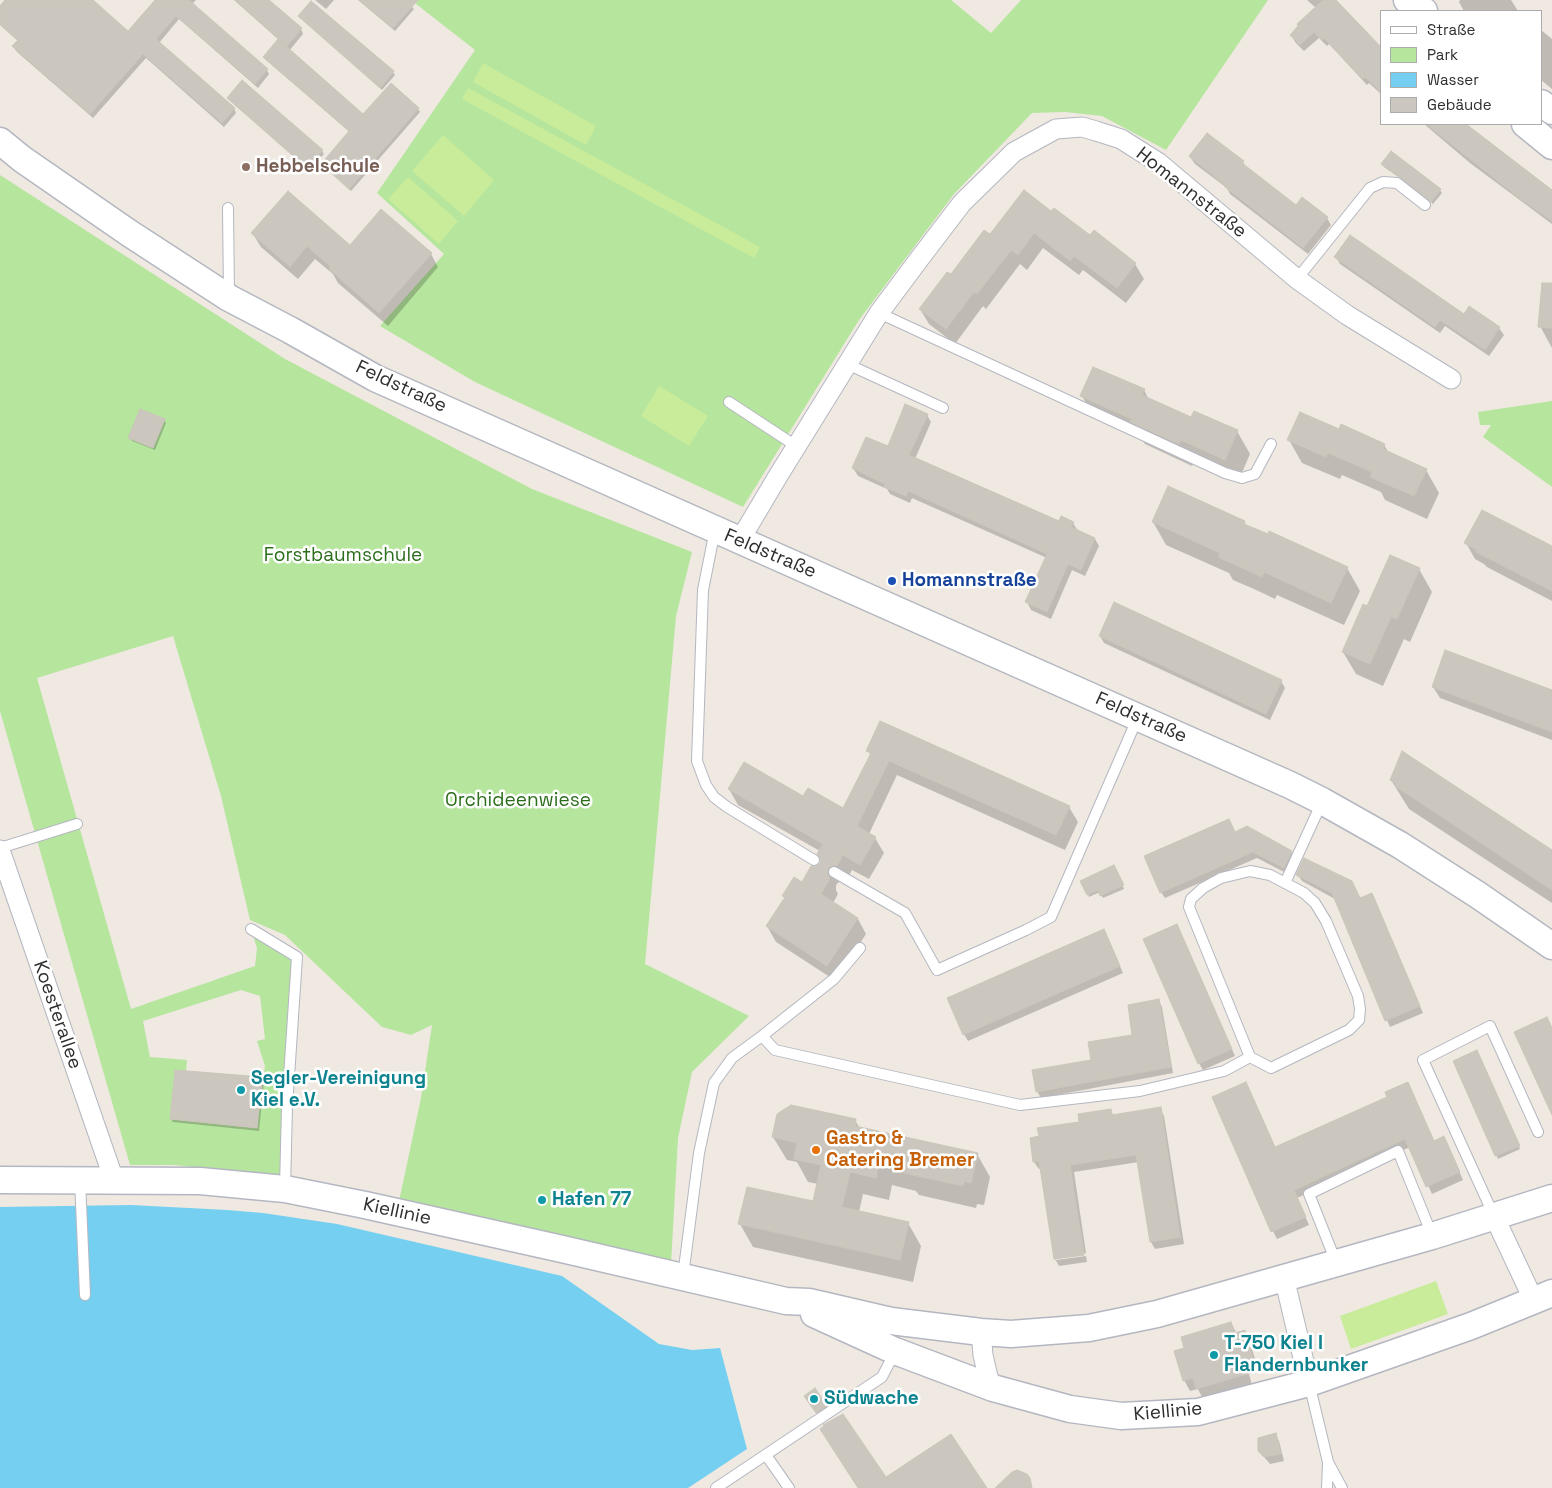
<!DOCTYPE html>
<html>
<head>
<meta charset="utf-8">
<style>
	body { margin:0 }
	#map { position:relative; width:1552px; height:1488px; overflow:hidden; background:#efe9e1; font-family:"Space Grotesk",sans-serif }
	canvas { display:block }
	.legend { position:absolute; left:1380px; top:10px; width:162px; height:115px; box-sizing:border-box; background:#fff; border:1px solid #ababab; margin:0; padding:6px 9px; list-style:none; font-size:15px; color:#2e2e2e }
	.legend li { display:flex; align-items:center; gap:10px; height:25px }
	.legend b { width:25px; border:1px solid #ababab }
</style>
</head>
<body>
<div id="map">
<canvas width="1552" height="1488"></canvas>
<ul class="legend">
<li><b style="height:6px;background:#fff"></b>Straße</li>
<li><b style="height:14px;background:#b6e59e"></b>Park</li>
<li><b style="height:14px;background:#75cff0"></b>Wasser</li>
<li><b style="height:14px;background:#cbc7bf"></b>Gebäude</li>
</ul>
</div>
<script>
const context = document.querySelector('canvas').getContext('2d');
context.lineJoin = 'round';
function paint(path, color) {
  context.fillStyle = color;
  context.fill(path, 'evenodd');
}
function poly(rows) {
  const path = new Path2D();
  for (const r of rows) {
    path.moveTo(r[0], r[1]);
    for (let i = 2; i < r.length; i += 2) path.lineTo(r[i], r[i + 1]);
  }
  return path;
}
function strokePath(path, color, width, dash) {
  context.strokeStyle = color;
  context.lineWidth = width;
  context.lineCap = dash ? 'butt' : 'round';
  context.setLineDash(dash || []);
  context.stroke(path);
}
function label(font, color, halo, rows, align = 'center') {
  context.font = font + ' "Space Grotesk",sans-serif';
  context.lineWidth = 5;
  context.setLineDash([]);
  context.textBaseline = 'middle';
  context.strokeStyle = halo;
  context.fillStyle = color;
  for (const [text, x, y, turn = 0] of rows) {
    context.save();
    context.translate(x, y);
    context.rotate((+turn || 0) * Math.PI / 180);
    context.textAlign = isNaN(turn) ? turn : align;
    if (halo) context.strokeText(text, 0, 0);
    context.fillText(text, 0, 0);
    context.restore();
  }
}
paint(poly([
	[411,0,951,0,991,33,1021,0,1268,0,1166,150,1102,116,1065,112,1032,113,954,194,859,320,743,507,475,382,380,326,444,254,377,193,475,50],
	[0,175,285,359,532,489,692,552,676,616,645,964,749,1016,692,1072,678,1138,671,1264,398,1206,421,1098,432,1025,411,1035,382,1027,285,935,250,920,221,796,173,636,37,678,131,1009,255,966,257,948,251,929,297,957,285,1177,175,1165,130,1165,0,711],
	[241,990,260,996,265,1039,257,1041,265,1066,257,1128,170,1119,175,1070,186,1071,187,1060,150,1057,143,1021],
	[1552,401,1552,487,1483,437,1491,425,1480,425,1478,412]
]), '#b6e59e');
paint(poly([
	[483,63,596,126,586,145,473,82],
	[468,88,760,247,754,258,462,99],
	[443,135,494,180,464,216,412,171],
	[408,177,458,221,439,244,388,199],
	[659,386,708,416,689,446,641,416],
	[1436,1281,1448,1314,1351,1349,1340,1316]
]), '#c9ec9a');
paint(poly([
	[131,1205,227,1210,263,1213,337,1224,562,1276,659,1344,692,1350,720,1348,747,1449,688,1488,0,1488,0,1207]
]), '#75cff0');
paint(poly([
	[7,0,91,0,128,33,157,0,196,0,192,4,267,70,269,74,258,88,179,19,159,43,234,108,236,113,224,127,146,58,93,118,16,51,14,47,19,42,0,25,0,8],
	[234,0,267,0,301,29,303,34,289,51,363,116,418,109,420,112,351,191,322,164,350,132,266,60,264,57,279,40],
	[315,0,334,0,326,9],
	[358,0,406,0,414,9,395,31],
	[1307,0,1334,0,1381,48,1381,94,1369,83,1367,85,1329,44,1327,46,1319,38,1304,51,1295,42,1291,35,1316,8],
	[1460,0,1511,0,1518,11,1464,11,1459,2],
	[300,16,393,72,395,75,382,90],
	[1541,30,1552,39,1552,89,1541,80],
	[228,98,322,151,324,154,309,170],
	[1424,124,1465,124,1532,178,1552,192,1552,224,1470,163],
	[1190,157,1243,162,1246,168,1296,207,1327,218,1331,225,1308,254,1230,194,1227,188,1195,164],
	[1382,164,1440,190,1442,193,1433,204,1404,181,1384,167],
	[1051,213,1090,237,1094,232,1135,264,1144,279,1126,303,1083,270,1079,275,1043,248,1027,270,1020,264,986,309,983,306,955,344,929,324,920,309,990,236],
	[253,234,350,247,431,254,438,267,388,326,338,283,333,274,315,259,298,279,261,247],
	[1336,257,1465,315,1470,308,1499,328,1504,335,1489,356,1445,326,1440,333,1340,264],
	[1552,297,1552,348,1540,326],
	[1144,390,1149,400,1191,418,1237,431,1250,454,1238,482,1194,462,1192,466,1145,444,1142,440,1095,419,1082,396],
	[927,415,931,422,915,459,1059,522,1073,523,1078,531,1095,539,1099,546,1085,576,1072,570,1051,619,1031,610,1027,602,1047,558,912,498,910,503,890,494,887,489,858,476,853,468,888,447],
	[164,420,166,423,155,450,132,441,130,438],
	[1289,440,1384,445,1389,453,1426,470,1439,493,1427,519,1385,500,1381,492,1342,475,1340,479,1302,463],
	[1153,522,1244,522,1247,526,1268,536,1347,568,1360,591,1344,625,1277,595,1275,599,1254,589,1233,580,1229,573,1166,545],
	[1466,543,1552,547,1552,601,1487,567,1484,564,1475,559],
	[1419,569,1432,592,1410,642,1404,639,1383,686,1356,674,1343,652],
	[1100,636,1281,681,1285,688,1270,720,1104,643],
	[1433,687,1552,692,1552,740,1440,698],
	[868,751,1069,807,1078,822,1065,850,897,775,869,834,875,838,884,853,869,879,852,870,846,881,840,881,836,885,836,890,838,894,833,903,858,919,866,934,836,981,776,942,767,926,785,898,784,896,802,883,814,868,821,865,822,860,820,851,738,805,729,789,803,798,844,810,871,756],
	[1391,780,1552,851,1552,903,1409,809],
	[1235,833,1291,852,1295,858,1288,874,1257,858,1165,898,1161,892],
	[1116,870,1124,889,1103,898,1100,892,1089,897,1088,894],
	[1298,875,1360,899,1375,900,1423,1013,1390,1027,1335,899,1302,881],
	[1180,933,1235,1056,1203,1070,1199,1063],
	[1108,938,1123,973,968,1041,964,1034],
	[1159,1001,1162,1007,1173,1073,1041,1098,1037,1091,1134,1036],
	[1479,1055,1520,1149,1498,1159,1455,1062],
	[262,1078,264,1082,259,1131,173,1122,171,1119],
	[1246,1083,1275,1148,1389,1097,1408,1083,1434,1142,1448,1146,1463,1180,1432,1194,1410,1147,1297,1198,1309,1225,1277,1239,1273,1231],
	[1160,1109,1164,1116,1184,1244,1155,1249,1151,1242,1139,1162,1074,1172,1086,1253,1056,1258,1056,1260,1086,1256,1087,1262,1059,1266,1055,1259,1041,1168,1039,1169,1034,1162,1081,1123,1110,1110,1114,1116],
	[855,1120,860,1129,977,1154,990,1177,984,1205,977,1204,976,1208,919,1195,916,1191,892,1185,889,1200,863,1194,859,1212,908,1223,921,1246,913,1282,753,1247,740,1224,814,1203,818,1184,808,1182,797,1162,787,1160,773,1137],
	[1231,1323,1237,1334,1244,1332,1250,1343,1259,1371,1249,1374,1252,1385,1203,1399,1198,1389,1190,1391,1184,1380,1186,1349],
	[815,1390,827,1409,818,1415,806,1396],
	[1275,1434,1279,1441,1284,1461,1270,1464,1259,1451]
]), '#0003');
const building = poly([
	[5,0,93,0,128,31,155,0,189,0,268,69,255,84,176,16,156,39,235,108,222,123,143,54,90,114,12,46,18,40,0,24,0,6,5,0],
	[235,0,269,0,302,28,287,46,235,0],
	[359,0,418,0,393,28,359,0],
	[1323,0,1336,0,1381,47,1381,92,1365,77,1363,79,1324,38,1322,40,1314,32,1300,45,1290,35,1298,26,1297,24,1323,0],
	[311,1,394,71,380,88,298,16,311,1],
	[278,39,363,114,391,83,419,108,349,189,321,164,349,131,263,57,278,39],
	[242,80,323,150,307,168,227,98,242,80],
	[1426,124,1466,124,1552,190,1552,221,1519,198,1426,124],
	[1207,133,1244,161,1242,163,1296,205,1302,197,1328,217,1303,248,1224,186,1225,185,1189,156,1207,133],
	[1391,151,1441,189,1431,202,1401,178,1381,164,1391,151],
	[1024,190,1051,211,1054,208,1090,235,1094,230,1136,263,1117,288,1074,256,1070,261,1034,233,1018,255,1011,250,977,294,974,292,946,329,919,309,947,272,951,274,984,230,990,234,1024,190],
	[288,191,350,245,381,209,432,253,379,313,329,269,331,267,307,246,290,267,251,233,288,191],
	[1350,235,1464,314,1469,306,1500,327,1485,350,1440,320,1435,327,1334,257,1350,235],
	[1542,283,1552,283,1552,328,1538,327,1542,283],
	[1093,367,1145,389,1142,395,1191,417,1194,411,1238,430,1225,460,1181,440,1179,444,1130,422,1132,419,1080,396,1093,367],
	[905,404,928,414,909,455,1059,521,1061,516,1074,522,1071,527,1095,538,1081,570,1068,564,1047,612,1025,602,1047,554,908,491,906,496,884,487,885,484,852,468,866,437,888,446,905,404],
	[140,409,165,419,153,448,128,438,140,409],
	[1300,412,1339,429,1341,424,1385,444,1383,449,1427,469,1414,496,1370,477,1372,472,1328,453,1326,457,1287,440,1300,412],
	[1168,486,1245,521,1244,524,1268,534,1269,531,1348,567,1331,603,1264,572,1262,577,1218,557,1220,553,1152,522,1168,486],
	[1482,510,1552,546,1552,591,1476,552,1477,550,1464,543,1482,510],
	[1390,555,1420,568,1397,619,1391,617,1370,664,1342,652,1363,604,1367,606,1390,555],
	[1114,602,1282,680,1266,714,1099,636,1114,602],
	[1445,650,1552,690,1552,732,1432,687,1445,650],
	[880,721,1070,806,1056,835,889,761,857,826,876,837,860,865,843,855,837,866,831,866,828,869,828,875,830,878,821,894,858,918,827,966,766,926,785,897,782,896,794,877,802,882,811,866,814,867,820,864,821,860,817,854,823,844,728,789,744,762,803,796,808,788,843,808,871,753,866,751,880,721],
	[1402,751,1552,850,1552,890,1395,786,1396,784,1390,780,1402,751],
	[1229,819,1235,832,1247,826,1292,851,1284,868,1253,852,1160,893,1144,856,1229,819],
	[1304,858,1352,881,1360,898,1372,893,1420,1006,1385,1021,1332,893,1296,875,1304,858],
	[1114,865,1124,885,1100,896,1098,890,1087,895,1080,881,1114,865],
	[1177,924,1232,1049,1198,1064,1143,939,1177,924],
	[1104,929,1120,966,963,1035,947,998,1104,929],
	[1159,999,1171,1067,1036,1092,1032,1070,1091,1060,1088,1042,1132,1035,1128,1005,1159,999],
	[1547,1017,1552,1028,1552,1115,1514,1032,1547,1017],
	[1477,1050,1520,1146,1495,1156,1453,1061,1477,1050],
	[175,1070,262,1077,257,1128,170,1119,175,1070],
	[1246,1082,1275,1147,1387,1097,1385,1092,1408,1082,1434,1141,1444,1136,1460,1172,1426,1187,1405,1139,1294,1190,1306,1217,1271,1232,1212,1097,1246,1082],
	[791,1105,856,1119,855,1126,978,1153,971,1183,964,1181,963,1186,904,1173,905,1169,879,1163,876,1178,850,1172,842,1207,909,1222,900,1260,738,1224,747,1187,813,1201,821,1165,794,1159,797,1143,772,1137,777,1114,791,1105],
	[1161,1107,1180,1237,1150,1242,1136,1155,1070,1165,1084,1255,1054,1259,1039,1161,1033,1162,1030,1138,1039,1136,1037,1128,1079,1122,1078,1114,1111,1109,1112,1115,1161,1107],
	[1231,1322,1235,1333,1245,1330,1253,1359,1243,1362,1247,1374,1196,1389,1193,1378,1183,1381,1174,1351,1184,1348,1181,1337,1231,1322],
	[815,1388,827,1406,816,1413,804,1396,815,1388],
	[843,1414,886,1477,951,1434,987,1488,858,1488,820,1429,824,1426,823,1425,843,1414],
	[1276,1433,1281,1454,1264,1457,1258,1451,1258,1438,1276,1433],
	[1017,1470,1027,1474,1030,1478,1032,1488,995,1488,1012,1472,1017,1470]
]);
paint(building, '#cbc7bf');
strokePath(building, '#cbc5ba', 1);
const lane = poly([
	[228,208,229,295],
	[1297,279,1370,188,1383,182,1397,183,1425,205],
	[879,313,1225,473,1242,478,1255,474,1271,444],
	[847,364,943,408],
	[729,402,796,446],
	[715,530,703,590,697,761,706,785,714,797,727,807,814,860],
	[0,848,77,824],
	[834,872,905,913,937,970,1026,930,1051,917,1138,717],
	[1285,883,1322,802],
	[251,929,297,957,287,1107,285,1188],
	[762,1036,775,1050,1020,1105,1140,1091,1224,1071,1250,1057,1271,1068,1349,1030,1359,1020,1360,1009,1358,996,1326,921,1315,903,1304,893,1270,875,1250,871,1221,878,1203,888,1191,899,1189,907,1250,1057],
	[80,1180,85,1295],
	[1494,1216,1423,1060,1490,1026,1538,1132],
	[1336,1262,1309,1194,1398,1151,1432,1235],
	[683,1276,699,1153,714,1083,732,1058,762,1036,834,979,860,948],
	[1309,1383,1328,1462,1342,1488],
	[766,1455,789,1488],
	[716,1488,882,1377,895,1352],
	[1327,1488,1328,1463]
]);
const street = poly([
	[740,540,778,476,879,313,920,258,962,203,1014,152,1056,129,1082,127,1096,131,1121,139,1159,163,1297,279,1347,315,1451,379],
	[0,850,114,1180],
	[1494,1216,1534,1301],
	[1284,1277,1309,1383],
	[981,1332,983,1355,988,1377,993,1388]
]);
const secondary = poly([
	[1407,0,1424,11],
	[1541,103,1552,111],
	[1525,124,1552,146],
	[0,141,22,159,129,233,229,298,290,330,375,378,1290,785,1322,801,1400,845,1478,895,1552,946],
	[0,1180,200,1181,285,1189,365,1205,562,1249,786,1301,809,1302,891,1321,981,1332,1011,1334,1089,1328,1157,1314,1432,1236,1552,1198],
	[814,1314,895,1351,993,1388,1070,1409,1121,1416,1198,1412,1309,1383,1471,1326,1552,1293]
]);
strokePath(lane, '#b4b7c1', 12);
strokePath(street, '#b4b7c1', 21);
strokePath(secondary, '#b4b7c1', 29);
strokePath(lane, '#fff', 10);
strokePath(street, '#fff', 19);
strokePath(secondary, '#fff', 26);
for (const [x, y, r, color] of [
	[246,167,5,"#8d6e63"],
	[892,581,5,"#1a4fb4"],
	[241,1090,5,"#0f9aa8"],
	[816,1150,5,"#e8710a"],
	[542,1200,5,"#0f9aa8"],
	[1214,1355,5,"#0f9aa8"],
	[814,1399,5,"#0f9aa8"]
]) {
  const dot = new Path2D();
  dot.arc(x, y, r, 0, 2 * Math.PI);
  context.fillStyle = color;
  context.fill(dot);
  strokePath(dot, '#fff', 2);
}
label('bold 19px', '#785e54', '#fff', [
	["Hebbelschule",256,167]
], 'left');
label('19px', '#2e2e2e', '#fff', [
	["Homannstraße",1191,193,38],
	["Feldstraße",401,387,25],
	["Feldstraße",770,554,23],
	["Feldstraße",1141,718,24],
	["Koesterallee",57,1015,71],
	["Kiellinie",397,1212,12],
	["Kiellinie",1168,1412,-5]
]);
label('19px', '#2c6e1b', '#fff', [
	["Forstbaumschule",343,556],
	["Orchideenwiese",518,801]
]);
label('bold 19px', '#164399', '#fff', [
	["Homannstraße",902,581]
], 'left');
label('bold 19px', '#0d838f', '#fff', [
	["Segler-Vereinigung",251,1079],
	["Kiel e.V.",251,1101],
	["Hafen 77",552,1200],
	["T-750 Kiel I",1224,1344],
	["Flandernbunker",1224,1366],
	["Südwache",824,1399]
], 'left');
label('bold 19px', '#c56008', '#fff', [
	["Gastro &",826,1139],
	["Catering Bremer",826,1161]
], 'left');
</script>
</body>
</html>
